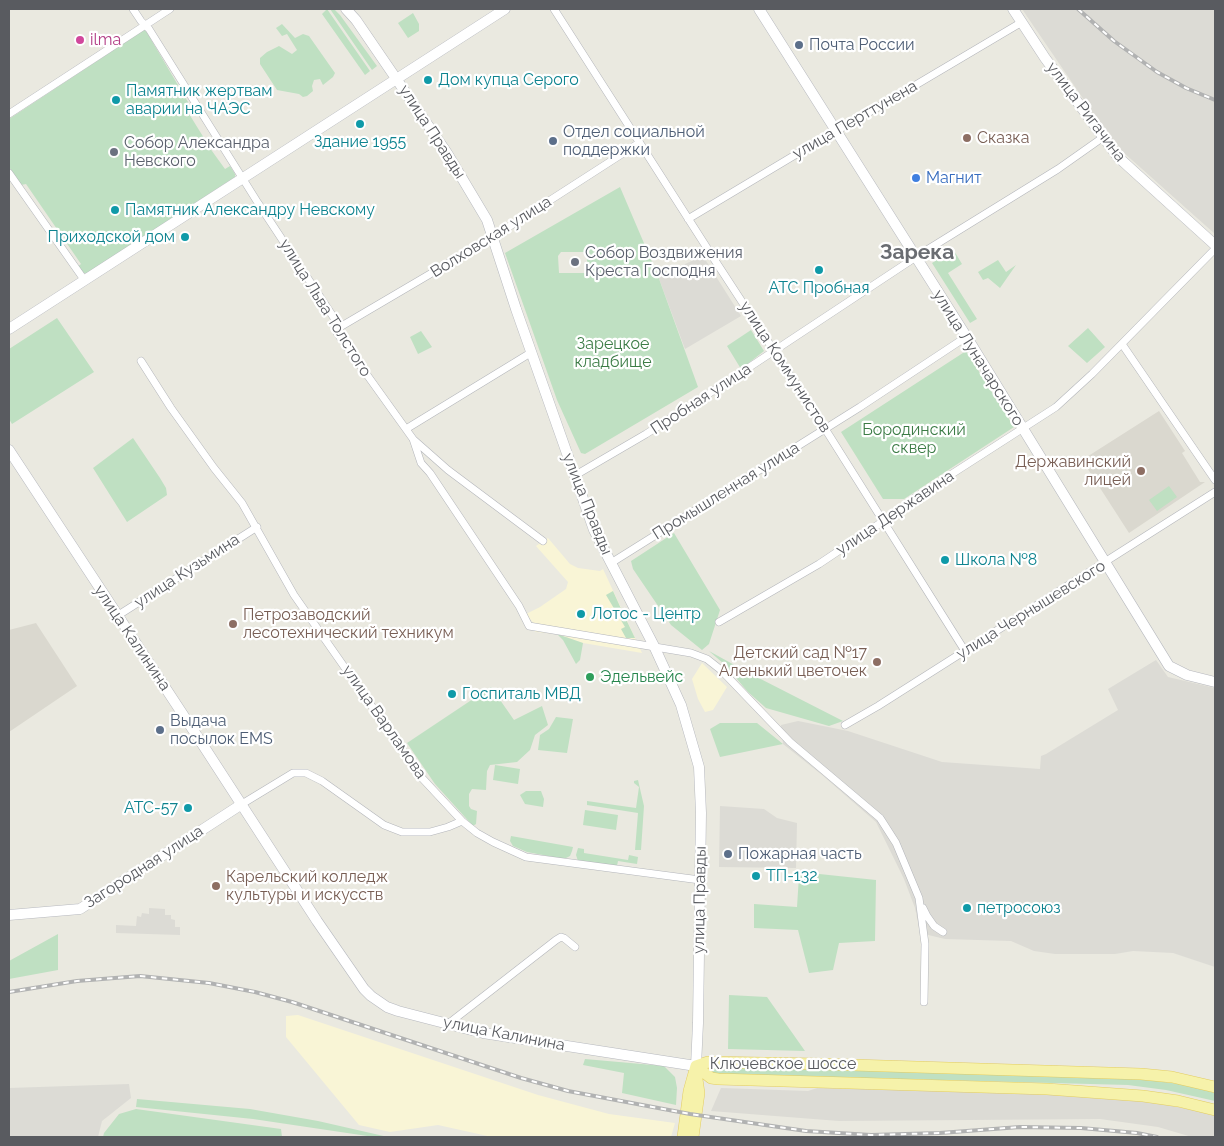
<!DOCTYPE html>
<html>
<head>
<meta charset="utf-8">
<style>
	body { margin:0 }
	#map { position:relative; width:1224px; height:1146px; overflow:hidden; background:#eae9e0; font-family:Raleway,sans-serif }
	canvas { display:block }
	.frame { position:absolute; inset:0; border:10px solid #595b60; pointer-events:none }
</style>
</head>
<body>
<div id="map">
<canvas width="1224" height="1146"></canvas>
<div class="frame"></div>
</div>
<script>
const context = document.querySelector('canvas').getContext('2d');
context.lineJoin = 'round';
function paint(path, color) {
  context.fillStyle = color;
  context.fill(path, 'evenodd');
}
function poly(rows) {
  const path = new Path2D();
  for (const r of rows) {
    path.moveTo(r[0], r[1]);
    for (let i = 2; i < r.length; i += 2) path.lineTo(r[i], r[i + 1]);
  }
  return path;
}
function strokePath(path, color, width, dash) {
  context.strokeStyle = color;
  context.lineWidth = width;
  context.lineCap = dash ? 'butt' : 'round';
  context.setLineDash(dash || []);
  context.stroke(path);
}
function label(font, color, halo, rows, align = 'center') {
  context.font = font + ' Raleway,sans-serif';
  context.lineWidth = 4.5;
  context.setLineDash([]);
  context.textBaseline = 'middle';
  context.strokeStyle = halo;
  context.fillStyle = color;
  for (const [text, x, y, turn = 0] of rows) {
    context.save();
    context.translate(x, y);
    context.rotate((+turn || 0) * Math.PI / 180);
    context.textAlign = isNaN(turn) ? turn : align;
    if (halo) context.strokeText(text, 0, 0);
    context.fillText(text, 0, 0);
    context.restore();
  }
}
paint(poly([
	[548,538,570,564,578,568,600,571,603,569,642,653,583,643,557,634,535,632,534,624,526,614,540,607,566,589,568,582,536,546],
	[702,663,727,687,713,710,705,712,698,699,692,679],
	[298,1015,538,1095,609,1114,675,1123,671,1137,492,1137,438,1125,390,1132,359,1125,286,1037,286,1016]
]), '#f9f5d6');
paint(poly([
	[1022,9,1215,9,1215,234,1114,144],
	[703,256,741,316,685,349,658,276],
	[1156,660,1168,677,1215,688,1215,967,1173,953,1133,951,1115,954,1055,954,1034,951,1011,941,945,939,920,933,915,908,904,879,876,822,822,775,783,744,781,725,798,721,848,731,942,762,1040,769,1041,756,1046,754,1118,710,1108,689],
	[720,806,764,809,777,818,797,823,796,868,719,867],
	[149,908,165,909,165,915,171,915,171,919,175,920,175,927,180,927,180,935,116,933,116,925,136,926,137,916,141,917,142,913,149,914],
	[129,1084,131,1098,102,1121,98,1137,9,1137,9,1088],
	[721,1088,808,1091,817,1088,1046,1093,1155,1102,1215,1115,1215,1137,1192,1137,1158,1127,1100,1119,839,1121,711,1111]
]), '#dcdbd5');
paint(poly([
	[1159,411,1185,451,1182,453,1200,482,1205,482,1129,533,1082,460],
	[36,623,77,686,9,732,9,630]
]), '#dad8cf');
paint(poly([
	[327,9,370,71,365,75,322,14],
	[330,9,334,9,340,15,377,66,372,70],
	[413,13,419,24,419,31,408,38,398,23],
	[282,24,295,38,303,34,309,36,335,73,333,77,323,85,320,79,314,80,312,86,313,91,307,96,303,97,299,94,277,90,260,64,260,58,267,52,279,46,292,54,297,50,287,34,282,36,276,28],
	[144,30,146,31,188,102,186,109,212,151,225,169,230,166,235,174,235,177,88,273,82,273,77,267,81,264,26,184,21,185,9,167,9,119],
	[620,187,658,276,698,387,585,454,581,453,557,400,505,253],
	[561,252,587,252,587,273,559,273,558,256],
	[953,249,962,264,948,273,977,319,970,323,932,263],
	[998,260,1006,272,1016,265,1000,288,988,278,983,280,978,272],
	[57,318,94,372,12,424,9,419,9,349],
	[1088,328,1105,347,1087,363,1068,346],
	[751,330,764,351,741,369,727,346],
	[421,331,432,347,418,354,410,337],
	[966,351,1014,427,904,499,883,499,841,432],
	[133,438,160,478,166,488,167,495,127,522,93,468],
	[1169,486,1177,497,1157,511,1149,500],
	[674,533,720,610,709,644,702,650,671,625,633,569,631,561],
	[613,591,623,613,635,638,626,638,621,629,625,627,606,595],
	[557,634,583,643,580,660,576,664,563,640],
	[709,651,747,672,843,721,829,726,766,708,748,692,724,664],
	[491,687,514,720,542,706,548,725,535,735,530,750,517,762,490,765,487,771,486,790,472,789,469,794,469,806,471,809,477,811,476,824,473,826,435,784,407,743],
	[556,717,573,719,567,753,538,750,540,735,549,729],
	[720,723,757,723,783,744,720,757,710,729],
	[495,765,520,769,518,784,493,780],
	[638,780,644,806,641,850,635,850,638,813,587,805,587,801,636,808,639,787,634,783,634,781],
	[526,791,541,791,544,799,543,807,525,804,520,795],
	[585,810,618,815,616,830,583,825],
	[511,836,573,847,572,851,570,856,564,859,527,852,513,846,510,841],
	[578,848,584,849,584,853,628,860,629,855,638,857,637,864,618,861,617,866,578,861,576,855],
	[810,873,876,880,875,941,839,943,833,970,809,973,798,930,754,928,754,904,797,907,799,876],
	[58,934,58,970,9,979,9,961],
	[729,995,767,997,805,1051,728,1049],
	[585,1059,664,1066,675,1077,677,1088,676,1105,622,1093,624,1073,583,1065],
	[712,1065,1143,1079,1193,1086,1215,1093,1215,1101,1166,1090,1128,1085,711,1074,707,1070],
	[137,1099,250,1109,318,1121,388,1137,374,1137,253,1119,136,1107],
	[136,1109,281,1129,282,1137,103,1137,104,1133,119,1114]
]), '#bfe0c2');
const street = poly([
	[133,9,141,21,149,29,258,203,340,327,337,333,413,439,421,463,430,473,519,606,529,626,691,653,707,659,721,670,790,742,880,818,896,843,919,898,925,944,924,1002],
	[554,9,716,262,829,435,965,651],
	[9,114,170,9],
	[9,173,85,281],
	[688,219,810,146,887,102,1022,22],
	[340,327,493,237,639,143],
	[1122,344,1215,480],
	[141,361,171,408,214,468,242,503,294,595,422,778,462,821,477,833,493,842,526,857,700,880],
	[406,429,532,352],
	[414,440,448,470,543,541],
	[574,476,646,434,730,380,922,253,1058,169,1102,138],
	[611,563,860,407,966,337],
	[117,616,257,527],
	[719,622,819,564,888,518,916,497,1056,407,1092,374,1215,249],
	[845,725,878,706,1215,492],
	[242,804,293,773,306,773,322,781,384,825,402,832,430,832,448,827,462,821],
	[923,908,927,916,934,926,943,932],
	[448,1024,556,940,561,937,564,938,575,947]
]);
const secondary = poly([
	[759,9,971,344,1169,666,1187,675,1215,682],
	[1013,9,1045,58,1118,157,1215,245],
	[9,329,505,9],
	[9,450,199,739,317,921,364,989,371,996,387,1007,398,1011,483,1033,696,1066,698,1023,701,813,699,767,681,705,654,646,594,530,516,309,487,220,447,153,356,20,346,9],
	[9,915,80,909,242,804]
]);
const primary = poly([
	[696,1066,711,1078,718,1079,1047,1089,1143,1096,1178,1101,1215,1110],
	[696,1066,708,1062,821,1064,1141,1074,1172,1077,1215,1087],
	[683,1137,689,1091,696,1066],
	[693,1137,699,1093,696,1072]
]);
strokePath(street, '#b3b5ba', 8);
strokePath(secondary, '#b6b8be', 11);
strokePath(primary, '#e2cc62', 12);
strokePath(street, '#fff', 7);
strokePath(secondary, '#fff', 10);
strokePath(primary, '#f6f2aa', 11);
const rail = poly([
	[1078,9,1114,41,1157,72,1186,88,1215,100],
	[9,992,77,981,140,976,209,983,255,992,292,1002,521,1078,568,1091,690,1114,806,1131,871,1135,940,1133,1020,1127,1081,1128,1137,1133,1157,1137]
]);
strokePath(rail, '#b1b2b2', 4);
strokePath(rail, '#fff', 2, [5.5]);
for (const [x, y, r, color] of [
	[80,40,5,"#d1479c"],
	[799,45,5,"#5c6f8a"],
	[428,80,5,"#0f9aa8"],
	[116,100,5,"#0f9aa8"],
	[360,124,5,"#0f9aa8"],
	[967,138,5,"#8d6e63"],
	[553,141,5,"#5c6f8a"],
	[114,152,5,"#6b7280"],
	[916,178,5,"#3f7fe0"],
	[115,210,5,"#0f9aa8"],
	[185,237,5,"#0f9aa8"],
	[575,262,5,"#6b7280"],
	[819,270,5,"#0f9aa8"],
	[1141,471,5,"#8d6e63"],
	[945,560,5,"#0f9aa8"],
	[581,614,5,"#0f9aa8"],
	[233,624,5,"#8d6e63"],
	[877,662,5,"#8d6e63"],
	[590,677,5,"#2e9e5b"],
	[452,694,5,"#0f9aa8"],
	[160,730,5,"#5c6f8a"],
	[188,808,5,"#0f9aa8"],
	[728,854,5,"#5c6f8a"],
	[756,876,5,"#0f9aa8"],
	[216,886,5,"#8d6e63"],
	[967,908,5,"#0f9aa8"]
]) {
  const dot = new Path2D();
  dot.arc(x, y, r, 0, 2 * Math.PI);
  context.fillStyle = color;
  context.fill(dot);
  strokePath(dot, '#fff', 2);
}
label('16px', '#b23c85', '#fff', [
	["ilma",90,40]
], 'left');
label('16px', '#4e5e75', '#fff', [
	["Почта России",809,45],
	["Отдел социальной",563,132],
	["поддержки",563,150],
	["Выдача",170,721],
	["посылок EMS",170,739],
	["Пожарная часть",738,854]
], 'left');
label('16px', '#0d838f', '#fff', [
	["Дом купца Серого",438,80],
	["Памятник жертвам",126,91],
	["аварии на ЧАЭС",126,109],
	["Здание 1955",360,142,"center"],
	["Памятник Александру Невскому",125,210],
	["Приходской дом",175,237,"right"],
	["АТС Пробная",819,288,"center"],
	["Школа №8",955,560],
	["Лотос - Центр",591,614],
	["Госпиталь МВД",462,694],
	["АТС-57",178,808,"right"],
	["ТП-132",766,876],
	["петросоюз",977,908]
], 'left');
label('16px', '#595b60', '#fff', [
	["улица Ригачина",1086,112,53],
	["улица Перттунена",855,120,-30],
	["улица Правды",432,132,57],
	["Волховская улица",491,237,-32],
	["улица Льва Толстого",325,308,58],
	["улица Луначарского",978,358,58],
	["улица Коммунистов",785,367,57],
	["Пробная улица",701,399,-33],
	["Промышленная улица",726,491,-32],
	["улица Правды",587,504,68],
	["улица Державина",895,513,-34],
	["улица Кузьмина",187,571,-33],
	["улица Чернышевского",1031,610,-32],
	["улица Калинина",132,638,56],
	["улица Варламова",384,722,55],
	["Загородная улица",144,867,-33],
	["улица Правды",700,900,-89],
	["улица Калинина",504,1034,11],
	["Ключевское шоссе",783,1064]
]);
label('16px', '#785e54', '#fff', [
	["Сказка",977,138],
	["Державинский",1131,462,"right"],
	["лицей",1131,480,"right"],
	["Петрозаводский",243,615],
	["лесотехнический техникум",243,633],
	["Детский сад №17",867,653,"right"],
	["Аленький цветочек",867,671,"right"],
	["Карельский колледж",226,877],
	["культуры и искусств",226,895]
], 'left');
label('16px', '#5b616d', '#fff', [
	["Собор Александра",124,143],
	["Невского",124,161],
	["Собор Воздвижения",585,253],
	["Креста Господня",585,271]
], 'left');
label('16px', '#366cbe', '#fff', [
	["Магнит",926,178]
], 'left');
label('16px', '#3c7c46', '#fff', [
	["Зарецкое",613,344],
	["кладбище",613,362],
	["Бородинский",914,430],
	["сквер",914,448]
]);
label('16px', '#27864d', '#fff', [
	["Эдельвейс",600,677]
], 'left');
label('bold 21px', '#6a6d72', '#fff', [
	["Зарека",917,253]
]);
</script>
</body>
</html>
